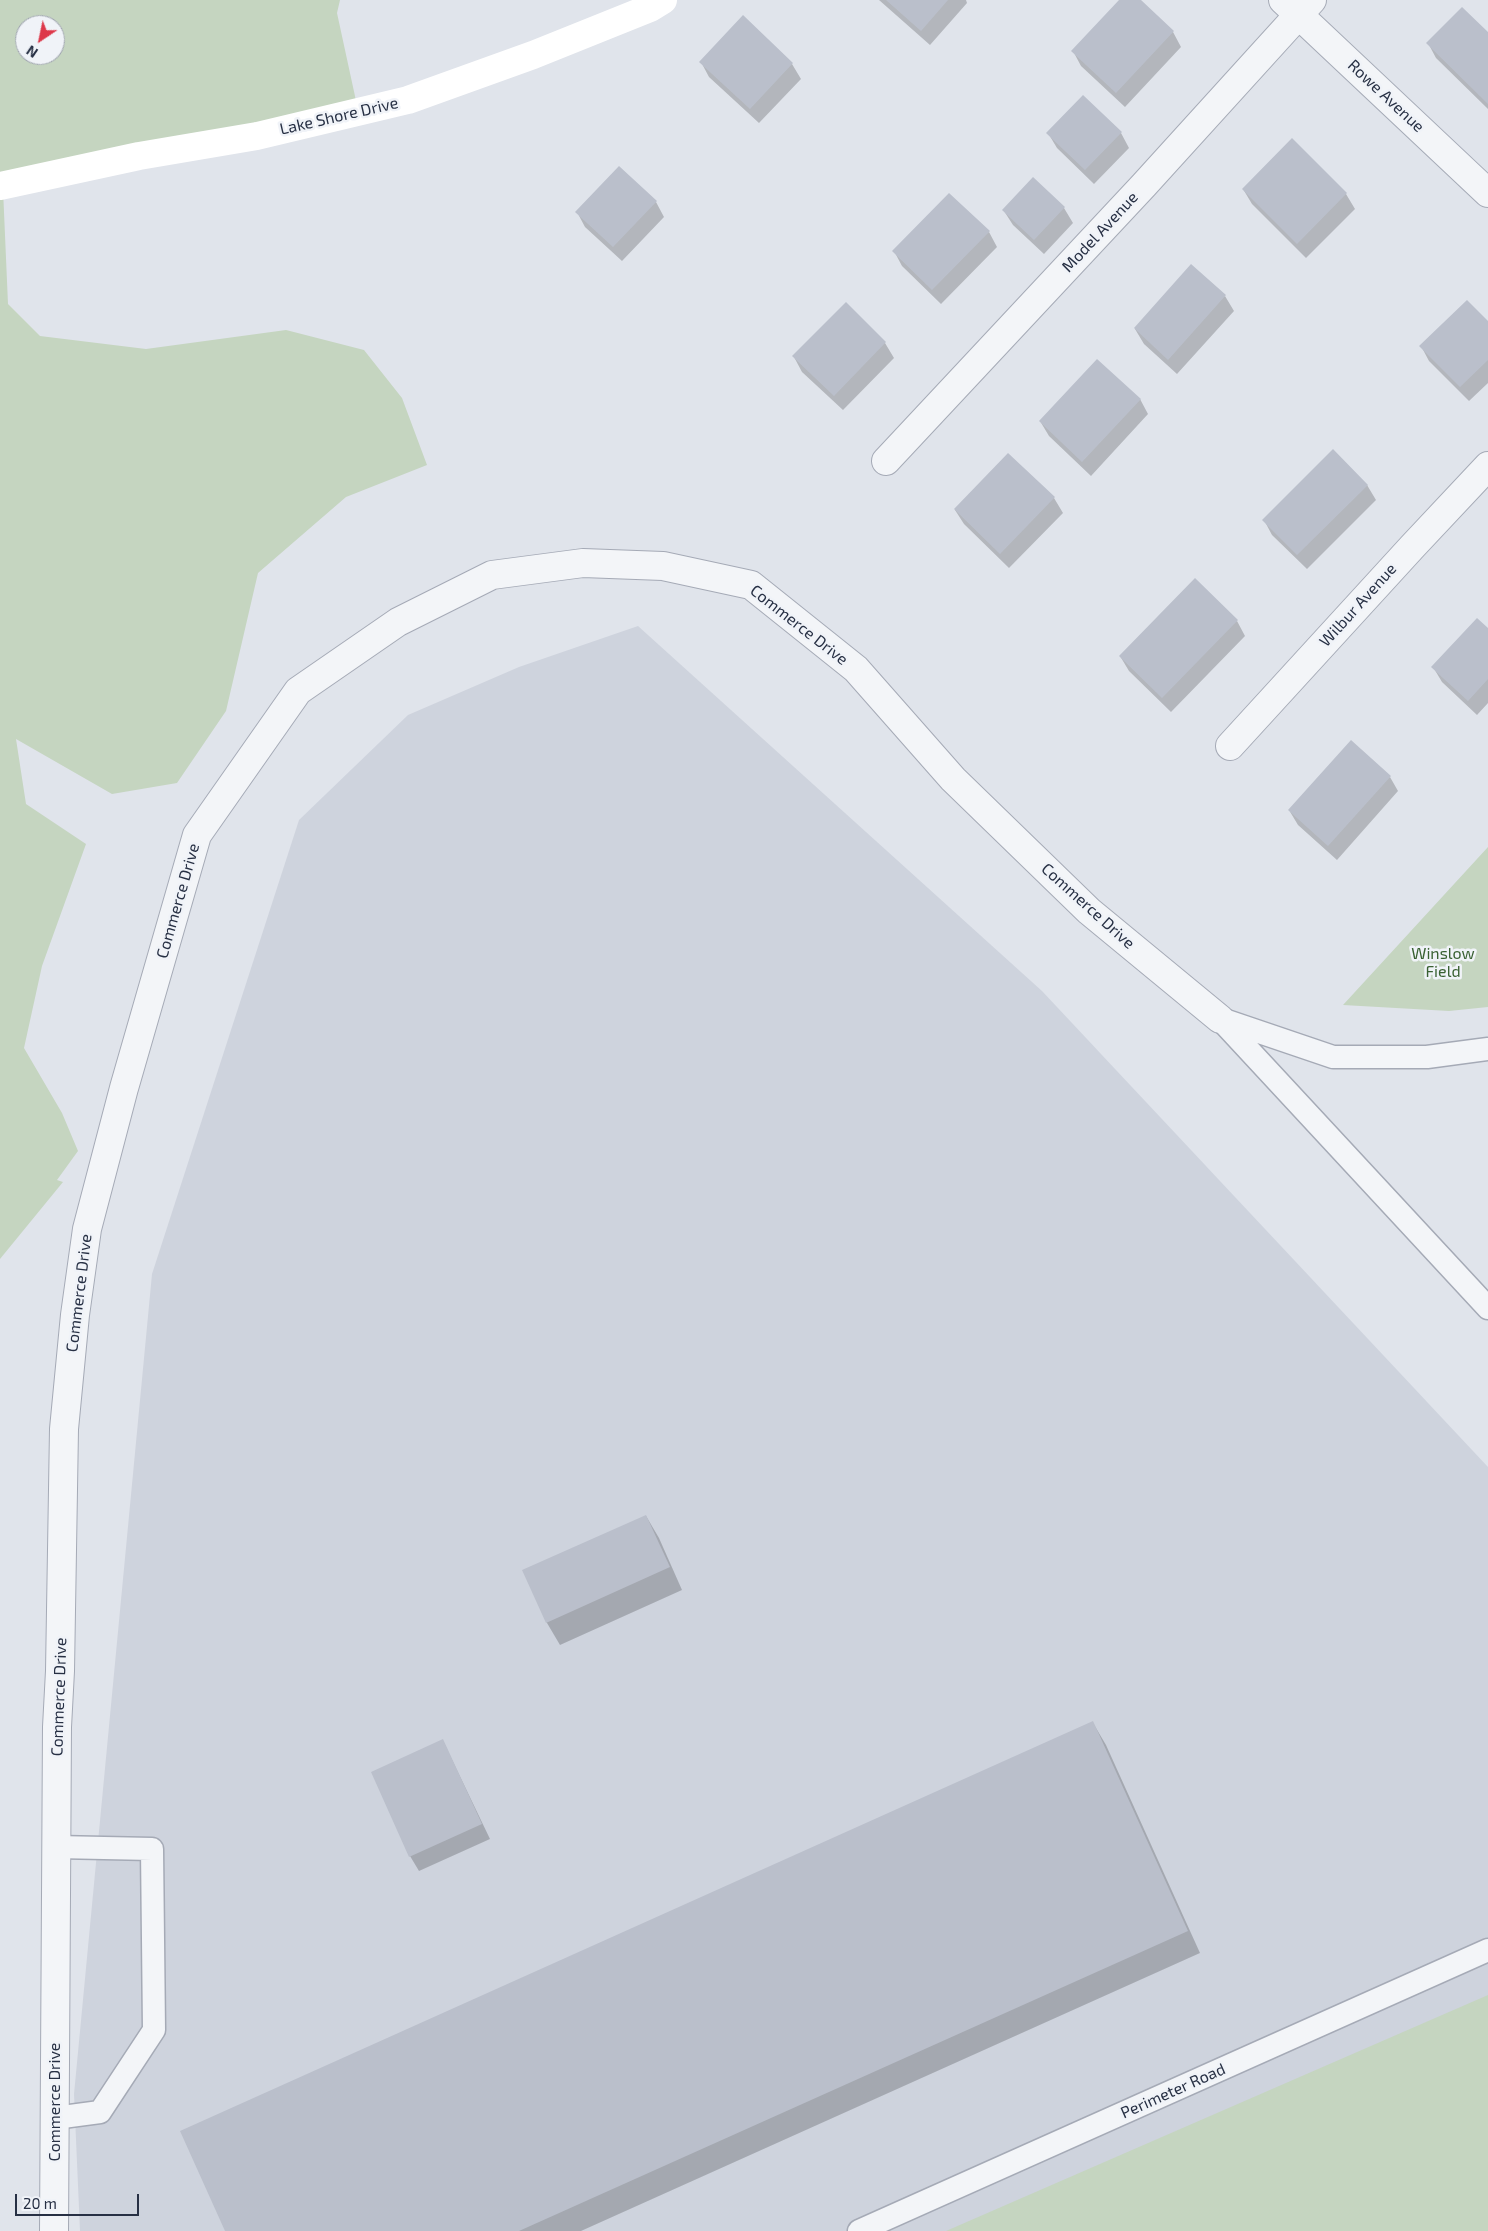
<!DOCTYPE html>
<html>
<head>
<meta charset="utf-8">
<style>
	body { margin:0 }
	#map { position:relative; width:1488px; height:2231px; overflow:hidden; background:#e0e4eb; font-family:"Exo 2",sans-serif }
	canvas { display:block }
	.north { position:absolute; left:15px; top:15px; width:50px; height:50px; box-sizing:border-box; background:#f0f3f8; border:1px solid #a0a5b0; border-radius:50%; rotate:214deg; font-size:14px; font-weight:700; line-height:20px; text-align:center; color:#273044 }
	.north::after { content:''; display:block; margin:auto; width:18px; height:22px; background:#dd384a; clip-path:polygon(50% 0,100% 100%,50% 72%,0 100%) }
	.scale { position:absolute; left:15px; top:2194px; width:124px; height:22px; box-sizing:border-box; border:2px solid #273044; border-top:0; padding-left:6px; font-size:15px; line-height:18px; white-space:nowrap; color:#273044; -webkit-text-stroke:4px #f0f3f8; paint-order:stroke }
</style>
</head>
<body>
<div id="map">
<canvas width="1488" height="2231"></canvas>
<div class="north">N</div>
<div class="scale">20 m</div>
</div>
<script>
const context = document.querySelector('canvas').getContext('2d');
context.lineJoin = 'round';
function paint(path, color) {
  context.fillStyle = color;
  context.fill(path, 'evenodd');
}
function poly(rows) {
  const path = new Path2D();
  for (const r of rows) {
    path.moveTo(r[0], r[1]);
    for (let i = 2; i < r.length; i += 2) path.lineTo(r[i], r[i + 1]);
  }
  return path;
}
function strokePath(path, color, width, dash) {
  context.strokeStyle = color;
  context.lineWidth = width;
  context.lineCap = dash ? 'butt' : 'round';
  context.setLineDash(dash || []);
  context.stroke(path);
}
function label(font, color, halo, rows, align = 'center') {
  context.font = font + ' "Exo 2",sans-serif';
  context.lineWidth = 5;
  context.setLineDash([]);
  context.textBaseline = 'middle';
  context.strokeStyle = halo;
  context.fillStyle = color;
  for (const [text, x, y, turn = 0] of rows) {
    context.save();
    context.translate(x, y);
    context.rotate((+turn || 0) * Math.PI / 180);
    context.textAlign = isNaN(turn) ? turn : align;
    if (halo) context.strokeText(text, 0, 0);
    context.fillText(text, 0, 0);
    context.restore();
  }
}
paint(poly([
	[638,626,1042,991,1488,1467,1488,2231,80,2231,74,2094,152,1274,299,820,408,715,519,667]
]), '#ced3dd');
paint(poly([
	[0,0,340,0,337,13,358,110,3,189,8,304,40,336,146,349,286,330,364,350,402,398,427,465,346,497,258,573,226,711,177,783,112,794,16,739,26,804,86,844,42,966,24,1048,62,1113,78,1151,57,1180,63,1182,0,1259],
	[25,25,55,25,55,55,25,55],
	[1488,847,1488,1007,1449,1011,1343,1005],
	[1488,1995,1488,2231,946,2231]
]), '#c5d5c0');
paint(poly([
	[879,0,966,0,967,3,930,45],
	[1120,0,1139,0,1173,32,1181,47,1125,107,1081,66,1073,51],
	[743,17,792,64,801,79,759,123,709,77,701,62],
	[1488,34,1488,109,1436,58,1428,43],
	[1048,133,1121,133,1129,148,1094,184,1057,148],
	[1292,140,1346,194,1355,209,1306,258,1252,204,1243,189],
	[1033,179,1064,208,1073,223,1044,254,1013,225,1004,211],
	[656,202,664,217,622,261,585,227,577,212],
	[989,232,997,247,941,304,902,266,894,251],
	[1225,296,1234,311,1177,374,1144,344,1135,329],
	[846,304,885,343,894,358,843,410,802,372,794,357],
	[1488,323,1488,383,1469,401,1429,361,1421,346],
	[1140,399,1148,414,1091,476,1049,436,1040,421],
	[1008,454,1054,498,1063,513,1009,568,964,524,955,510],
	[1367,485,1376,500,1307,569,1272,535,1264,520],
	[1237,621,1245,636,1171,712,1129,671,1120,656],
	[1488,630,1488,703,1477,715,1442,682,1433,667],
	[1390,777,1398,791,1337,860,1298,825,1289,810],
	[646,1516,659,1538,682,1590,560,1645,547,1623,524,1571],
	[1093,1723,1106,1745,1200,1953,581,2231,227,2231],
	[443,1741,490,1839,419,1871,410,1856]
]), '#0003');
paint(poly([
	[886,0,948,0,921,31],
	[1119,0,1141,0,1174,31,1116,93,1071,51],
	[1462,7,1488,32,1488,104,1426,43],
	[743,15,793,63,750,109,699,62],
	[1083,95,1122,132,1085,170,1046,133],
	[1292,138,1347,193,1297,244,1242,189],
	[619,166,657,201,613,247,575,212],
	[1033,177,1065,207,1034,240,1002,210],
	[949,193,990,231,932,290,892,251],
	[1191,264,1226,295,1168,360,1134,328],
	[1467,300,1488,321,1488,360,1460,387,1419,346],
	[846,302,886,342,834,396,792,356],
	[1097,359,1141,399,1082,462,1039,421],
	[1333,449,1368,485,1297,555,1262,520],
	[1008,453,1055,497,1000,554,954,509],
	[1195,578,1238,620,1162,698,1119,656],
	[1477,618,1488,628,1488,679,1468,701,1431,667],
	[1351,740,1391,776,1328,846,1288,810],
	[646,1515,670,1567,546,1623,522,1570],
	[1093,1721,1188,1931,519,2231,225,2231,180,2131],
	[443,1739,482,1824,409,1857,371,1772]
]), '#babfcb');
const lane = poly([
	[1220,1019,1488,1308],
	[1224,1020,1333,1057,1427,1057,1488,1049],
	[55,2118,100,2112,154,2030,152,1849,56,1847],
	[859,2231,1488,1950]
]);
const street = poly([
	[1283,0,1488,193],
	[886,461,1144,185,1312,0],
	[1230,746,1412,547,1488,466],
	[54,2231,57,1727,60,1671,64,1429,75,1315,87,1229,124,1088,197,835,298,691,398,622,492,575,583,563,663,566,751,585,856,669,953,779,1089,911,1220,1019]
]);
strokePath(lane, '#a5aab6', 25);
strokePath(street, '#a5aab6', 30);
strokePath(lane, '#f3f5f8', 22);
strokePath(street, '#f3f5f8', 28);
strokePath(poly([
	[0,186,139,156,257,136,408,100,533,55,650,8,663,0]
]), '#fff', 28);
label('16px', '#273044', '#f0f3f8', [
	["Rowe Avenue",1386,96,43],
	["Lake Shore Drive",339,116,-13],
	["Model Avenue",1100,232,-47],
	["Wilbur Avenue",1358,605,-48],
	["Commerce Drive",799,625,38],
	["Commerce Drive",178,901,-74],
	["Commerce Drive",1088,906,42],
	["Commerce Drive",79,1293,-83],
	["Commerce Drive",59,1697,-88],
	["Perimeter Road",1173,2091,-24],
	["Commerce Drive",55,2102,-90]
]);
label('16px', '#396132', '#f0f3f8', [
	["Winslow",1443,954],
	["Field",1443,972]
]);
</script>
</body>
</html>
